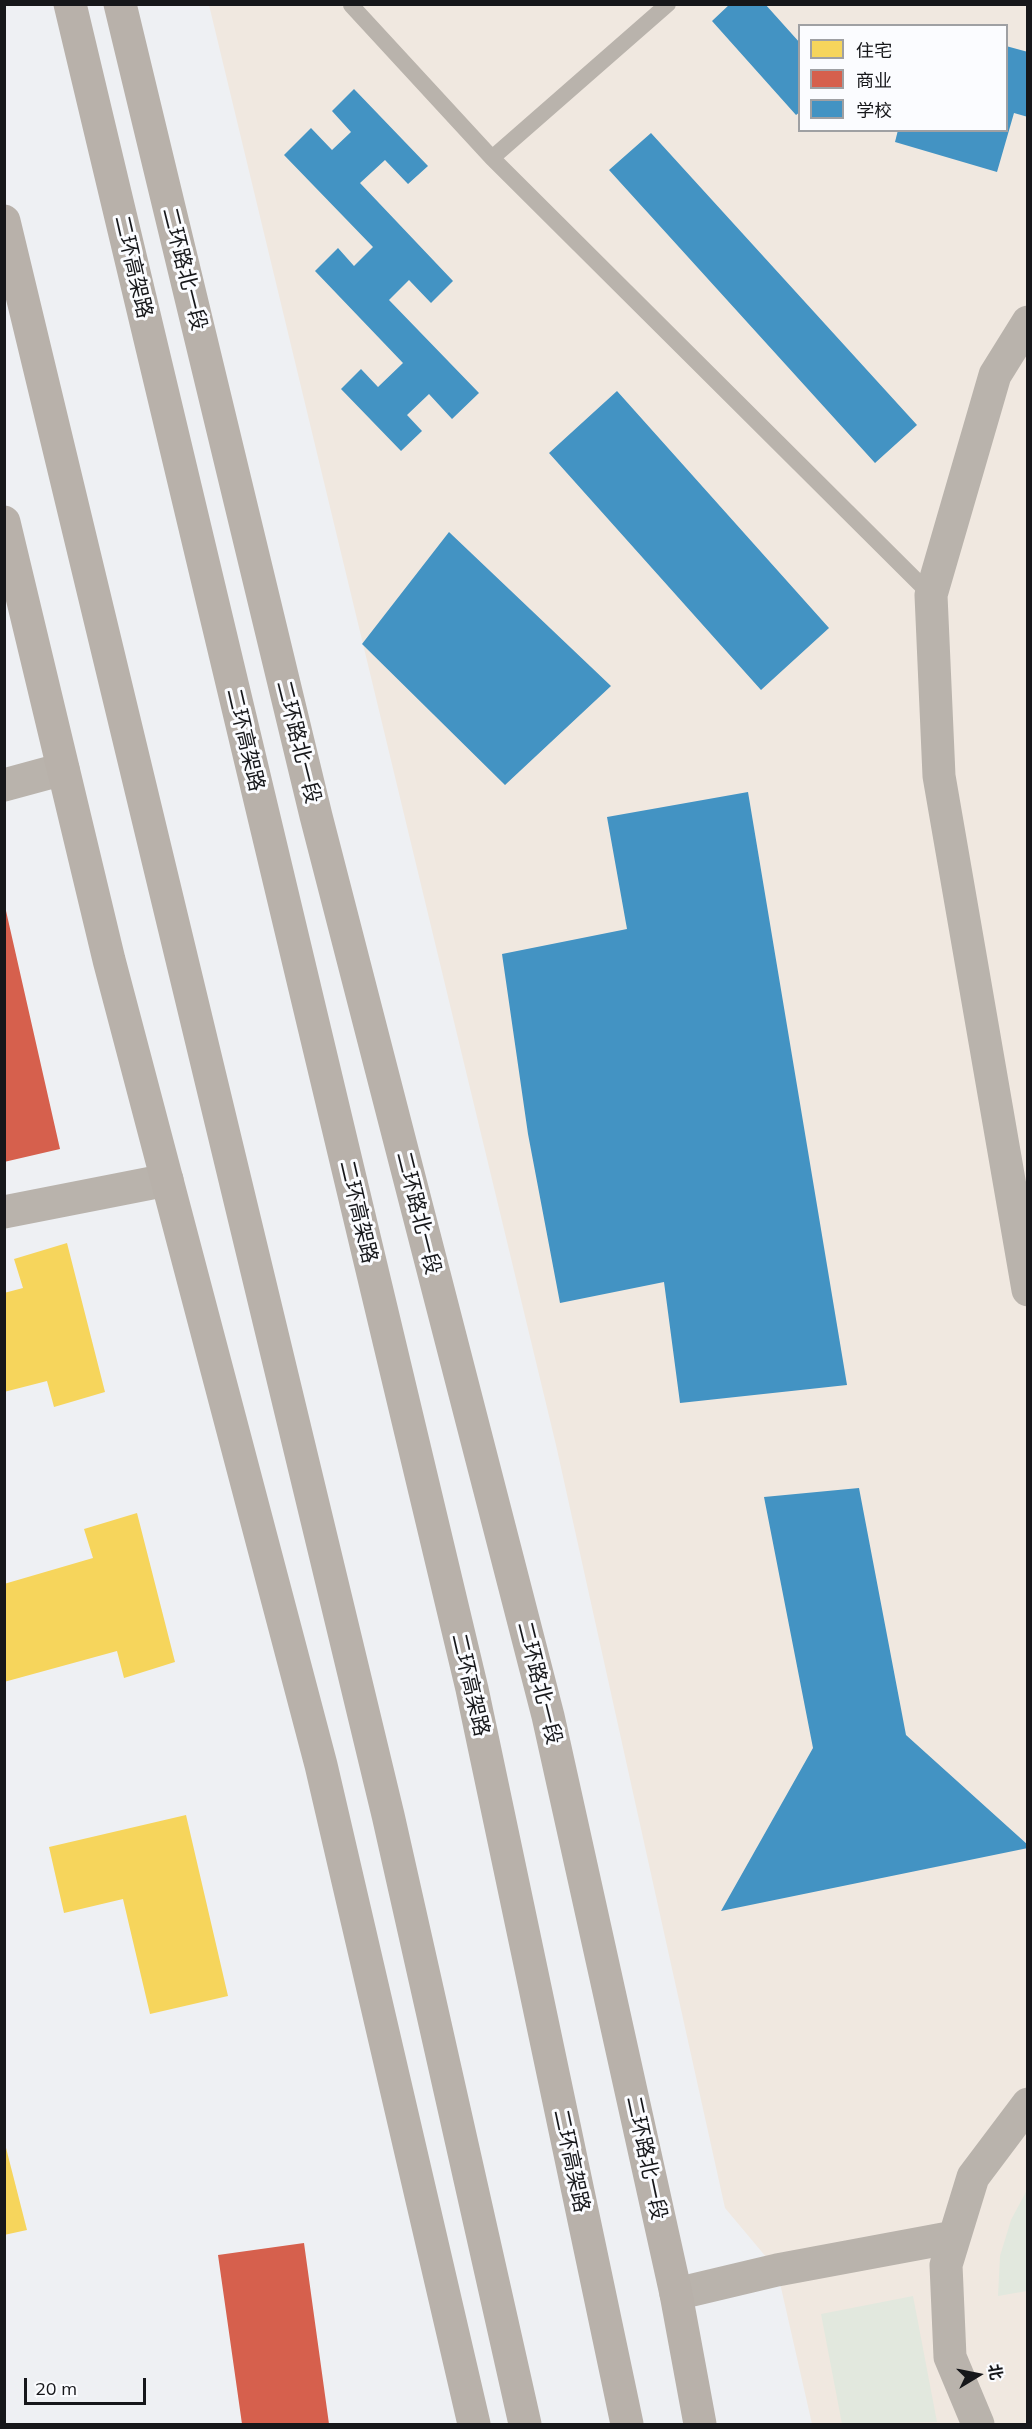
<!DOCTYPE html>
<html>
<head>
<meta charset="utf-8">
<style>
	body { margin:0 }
	#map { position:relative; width:1032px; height:2429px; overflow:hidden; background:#eef0f3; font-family:Mulish,"Noto Sans SC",sans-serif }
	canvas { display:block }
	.frame { position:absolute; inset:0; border:6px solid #16171a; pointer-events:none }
	.legend { position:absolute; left:798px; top:24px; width:210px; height:108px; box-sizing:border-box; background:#fbfcff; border:2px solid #9fa0a3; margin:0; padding:8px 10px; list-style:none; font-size:18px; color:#16171a }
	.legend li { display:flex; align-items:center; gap:12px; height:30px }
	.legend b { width:30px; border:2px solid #9fa0a3 }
	.north { position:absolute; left:948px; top:2345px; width:60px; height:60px; -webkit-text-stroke:4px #fbfcff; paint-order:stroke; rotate:80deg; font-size:16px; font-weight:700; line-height:24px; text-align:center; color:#16171a }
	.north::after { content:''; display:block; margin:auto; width:21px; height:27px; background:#16171a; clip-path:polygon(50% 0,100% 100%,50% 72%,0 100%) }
	.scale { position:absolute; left:24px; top:2378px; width:122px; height:27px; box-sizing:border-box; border:3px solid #16171a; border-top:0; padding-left:8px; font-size:18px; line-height:21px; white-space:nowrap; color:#16171a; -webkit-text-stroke:4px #fbfcff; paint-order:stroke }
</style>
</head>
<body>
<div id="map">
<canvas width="1032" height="2429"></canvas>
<div class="frame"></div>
<ul class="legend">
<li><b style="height:16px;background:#f6d55c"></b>住宅</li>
<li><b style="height:16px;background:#d6604d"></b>商业</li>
<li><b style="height:16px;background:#4393c3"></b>学校</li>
</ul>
<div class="north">北</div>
<div class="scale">20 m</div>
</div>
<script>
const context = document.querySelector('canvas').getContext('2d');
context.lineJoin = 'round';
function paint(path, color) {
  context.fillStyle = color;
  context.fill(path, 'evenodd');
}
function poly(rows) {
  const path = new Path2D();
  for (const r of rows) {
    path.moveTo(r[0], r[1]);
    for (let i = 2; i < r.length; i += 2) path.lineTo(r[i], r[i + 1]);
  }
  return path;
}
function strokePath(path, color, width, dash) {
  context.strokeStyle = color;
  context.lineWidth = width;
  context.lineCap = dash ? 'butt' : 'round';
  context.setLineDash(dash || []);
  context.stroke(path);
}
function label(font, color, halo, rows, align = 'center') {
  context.font = font + ' Mulish,"Noto Sans SC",sans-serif';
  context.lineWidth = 6;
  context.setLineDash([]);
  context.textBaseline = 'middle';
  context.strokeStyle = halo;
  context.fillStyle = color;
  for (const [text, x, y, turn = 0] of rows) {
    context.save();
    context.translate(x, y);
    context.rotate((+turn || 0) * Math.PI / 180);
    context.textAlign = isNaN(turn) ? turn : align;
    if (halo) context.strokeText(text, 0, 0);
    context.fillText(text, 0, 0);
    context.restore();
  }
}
paint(poly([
	[209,5,1027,5,1027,2424,812,2424,777,2270,725,2208,556,1445],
	[800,26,1006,26,1006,130,800,130]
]), '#f0e8e0');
paint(poly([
	[1027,2190,1027,2291,998,2296,1000,2256,1011,2220],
	[913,2296,937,2422,842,2424,821,2314]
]), '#e2e8de');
paint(poly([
	[67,1243,105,1392,54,1407,47,1381,4,1392,4,1293,23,1288,14,1259],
	[137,1513,175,1662,124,1678,117,1651,4,1682,4,1584,93,1558,84,1529],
	[186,1815,228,1996,150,2014,123,1899,64,1913,49,1847],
	[4,2140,27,2230,4,2235]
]), '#f6d55c');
paint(poly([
	[4,902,60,1149,4,1162],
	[304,2243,329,2424,242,2424,218,2255]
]), '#d6604d');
paint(poly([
	[730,4,765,4,800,43,800,112,796,115,712,21],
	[1006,46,1028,52,1028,117,1014,113,997,172,895,142,898,130,1006,130],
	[354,89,428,166,408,184,385,160,360,183,453,281,431,303,409,280,389,300,479,393,452,419,429,394,407,415,422,431,401,451,341,389,361,369,378,387,403,363,315,271,338,248,354,266,373,247,284,155,311,128,332,150,351,132,332,111],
	[651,133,917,425,875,463,609,170],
	[617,391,829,628,761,690,549,453],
	[449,532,611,686,505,785,362,644],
	[748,792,847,1385,680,1403,664,1282,560,1303,528,1134,502,954,627,929,607,817],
	[859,1488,906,1735,1028,1845,1028,1848,721,1911,813,1748,764,1497]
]), '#4393c3');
strokePath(poly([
	[351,5,492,158,931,595],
	[492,158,668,4]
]), '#b9b3ac', 16);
strokePath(poly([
	[1028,322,995,375,931,595,939,776,1028,1290],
	[4,785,63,769],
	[4,1212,167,1180],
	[676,2294,777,2270,954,2237],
	[978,2424,950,2357,946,2265,973,2177,1028,2104]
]), '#b9b3ac', 33);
strokePath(poly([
	[120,4,316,816,548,1716,676,2294,700,2424],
	[4,522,109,960,321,1765,474,2424]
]), '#b8b1aa', 33);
strokePath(poly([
	[70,4,472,1689,627,2424],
	[4,221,388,1815,525,2424]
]), '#b8b1aa', 33);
label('21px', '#16171a', '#fbfcff', [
	["二环高架路",133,267,77],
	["二环路北一段",184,269,76],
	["二环高架路",245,740,77],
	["二环路北一段",298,742,76],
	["二环高架路",358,1212,77],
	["二环路北一段",418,1213,76],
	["二环路北一段",539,1683,76],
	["二环高架路",470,1685,77],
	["二环路北一段",646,2158,78],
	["二环高架路",571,2161,78]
]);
</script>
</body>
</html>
